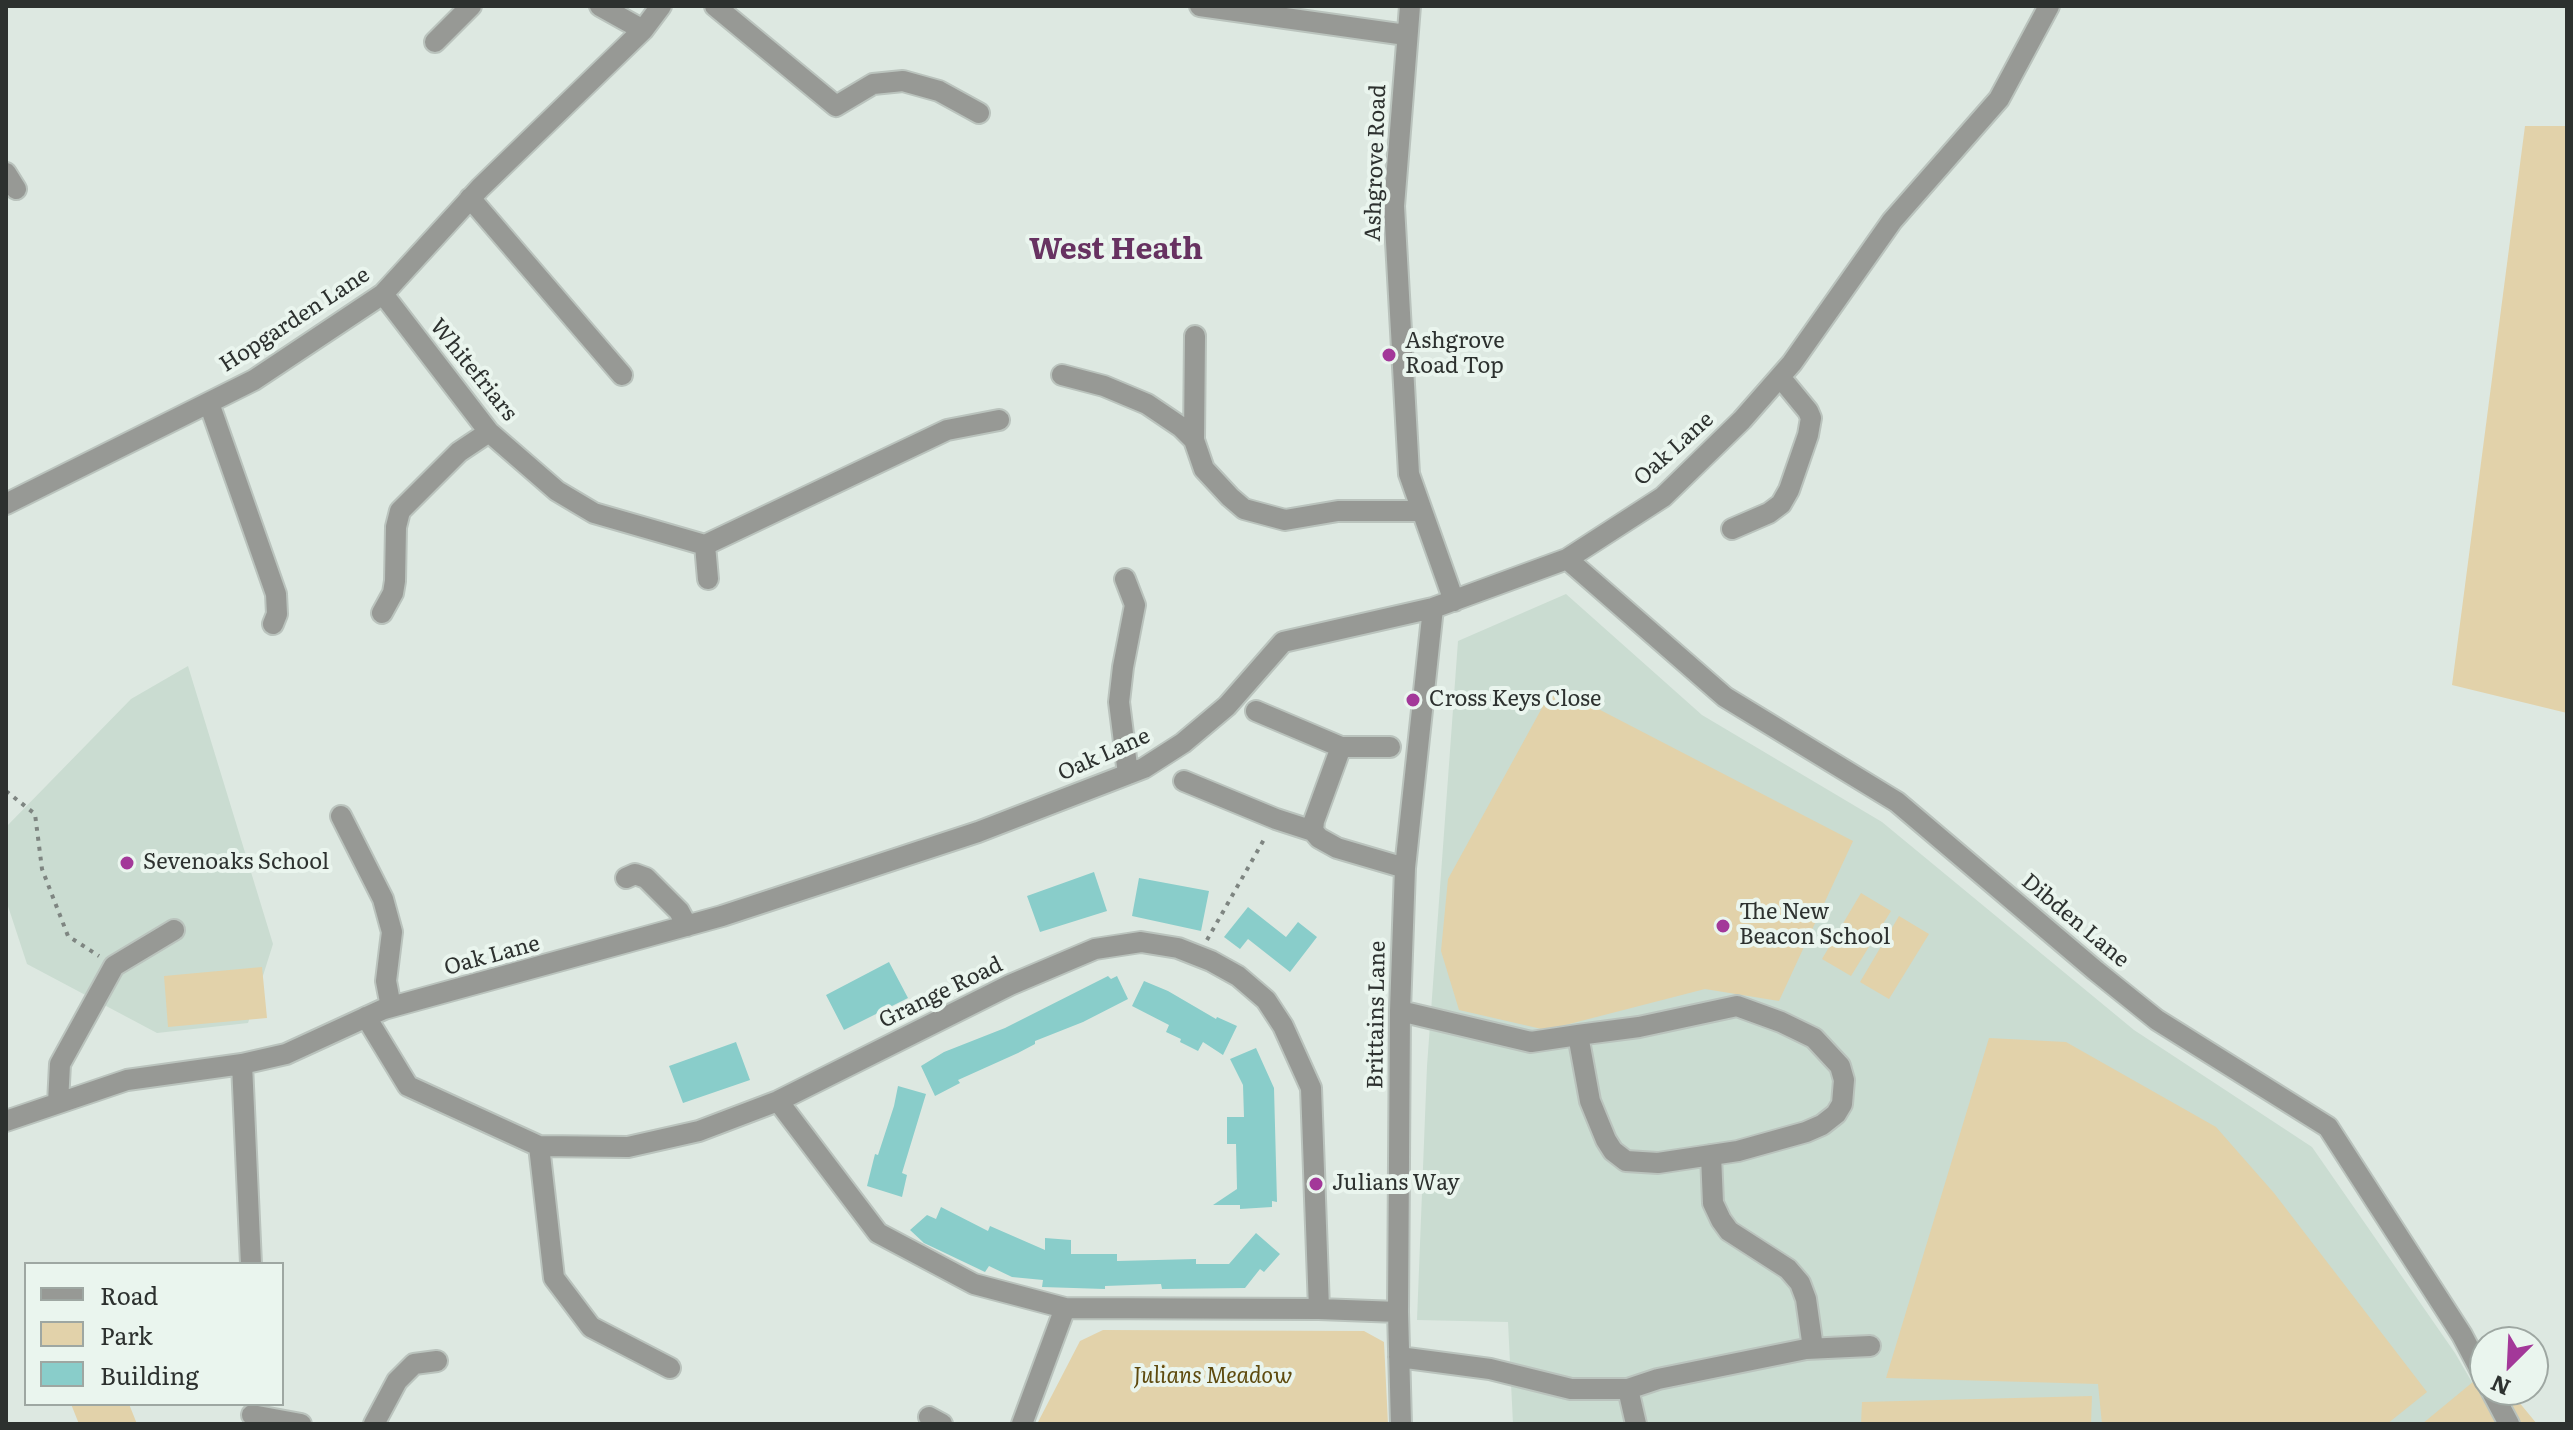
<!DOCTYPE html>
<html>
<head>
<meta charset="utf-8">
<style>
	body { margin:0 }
	#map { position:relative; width:2573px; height:1430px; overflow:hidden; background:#dde8e1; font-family:Literata,serif }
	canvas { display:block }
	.frame { position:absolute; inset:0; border:8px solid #2d312f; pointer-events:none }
	.legend { position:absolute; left:24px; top:1262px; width:260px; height:144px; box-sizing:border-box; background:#eaf5ee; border:2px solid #9ea7a2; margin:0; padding:10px 14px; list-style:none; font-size:24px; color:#2d312f }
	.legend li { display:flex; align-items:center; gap:16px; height:40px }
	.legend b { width:40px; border:2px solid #9ea7a2 }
	.north { position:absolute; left:2469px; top:1326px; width:80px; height:80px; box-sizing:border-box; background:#eaf5ee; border:2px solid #9ea7a2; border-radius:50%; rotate:204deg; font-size:22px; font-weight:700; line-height:32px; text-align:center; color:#2d312f }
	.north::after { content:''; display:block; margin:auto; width:28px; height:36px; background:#a33899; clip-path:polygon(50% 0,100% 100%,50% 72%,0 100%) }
</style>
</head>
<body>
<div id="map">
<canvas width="2573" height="1430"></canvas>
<div class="frame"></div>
<ul class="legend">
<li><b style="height:10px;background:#979995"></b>Road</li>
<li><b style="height:22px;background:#e2d2aa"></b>Park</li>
<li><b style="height:22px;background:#89cdca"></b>Building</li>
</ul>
<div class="north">N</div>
</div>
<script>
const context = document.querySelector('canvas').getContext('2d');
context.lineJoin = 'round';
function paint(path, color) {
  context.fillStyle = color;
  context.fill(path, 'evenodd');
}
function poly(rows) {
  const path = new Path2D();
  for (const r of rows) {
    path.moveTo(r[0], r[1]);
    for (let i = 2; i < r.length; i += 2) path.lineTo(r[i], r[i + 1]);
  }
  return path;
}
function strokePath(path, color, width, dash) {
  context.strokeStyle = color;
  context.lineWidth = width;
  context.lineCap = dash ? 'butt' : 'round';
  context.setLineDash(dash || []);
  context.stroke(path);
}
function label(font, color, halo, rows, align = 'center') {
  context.font = font + ' Literata,serif';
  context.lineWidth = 8;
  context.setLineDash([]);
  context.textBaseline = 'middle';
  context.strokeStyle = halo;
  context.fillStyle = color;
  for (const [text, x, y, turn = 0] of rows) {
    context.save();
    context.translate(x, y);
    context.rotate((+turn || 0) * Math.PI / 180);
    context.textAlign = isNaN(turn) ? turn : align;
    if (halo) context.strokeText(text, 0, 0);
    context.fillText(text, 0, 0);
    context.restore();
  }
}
paint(poly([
	[1566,594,1702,715,1882,822,2134,1030,2312,1147,2455,1353,2487,1408,2467,1424,1513,1424,1508,1322,1417,1320,1427,1066,1458,641],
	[188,666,273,944,248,1023,157,1033,27,964,6,900,6,827,131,699]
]), '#cadcd1');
paint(poly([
	[2525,126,2567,126,2567,713,2452,685],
	[1554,686,1853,841,1779,1001,1705,989,1546,1030,1459,1010,1441,951,1448,879],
	[1861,893,1891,911,1851,976,1822,959],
	[1899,916,1929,934,1889,999,1860,982],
	[262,967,267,1018,168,1027,164,976],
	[1989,1038,2066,1042,2216,1127,2274,1193,2427,1392,2387,1424,2102,1424,2098,1384,1886,1378],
	[1103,1330,1364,1331,1384,1342,1388,1424,1037,1424,1080,1341],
	[2485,1372,2485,1390,2509,1390,2537,1424,2422,1424],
	[2092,1396,2091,1424,1861,1424,1862,1402],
	[71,1404,129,1404,137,1424,79,1424]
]), '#e2d2aa');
paint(poly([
	[1094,872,1107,911,1040,932,1027,896],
	[1139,878,1209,891,1201,931,1132,916],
	[1248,907,1286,937,1298,922,1317,937,1290,972,1248,939,1240,949,1224,937],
	[889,962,908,998,844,1030,826,995],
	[1108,976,1111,979,1117,976,1128,999,1083,1022,1035,1041,1035,1044,1018,1053,958,1080,960,1083,935,1096,921,1066,944,1052,1005,1028],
	[1144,981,1168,991,1216,1019,1217,1017,1237,1026,1223,1055,1203,1042,1198,1051,1180,1042,1181,1039,1166,1032,1169,1025,1132,1006],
	[736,1042,750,1080,683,1103,669,1066],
	[1256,1048,1274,1088,1277,1202,1272,1201,1272,1207,1240,1209,1240,1205,1213,1205,1237,1189,1236,1144,1227,1144,1227,1117,1244,1117,1243,1085,1230,1059],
	[898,1086,926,1094,902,1173,907,1175,902,1197,867,1186,875,1154,878,1155,894,1106],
	[941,1207,988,1231,990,1226,1045,1250,1045,1238,1071,1240,1071,1254,1117,1254,1117,1261,1196,1259,1196,1264,1229,1264,1256,1233,1280,1254,1264,1272,1260,1269,1245,1288,1162,1289,1161,1284,1105,1286,1105,1289,1042,1287,1043,1280,1012,1277,989,1266,985,1272,924,1243,910,1230,927,1215,936,1219]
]), '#89cdca');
const minor = poly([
	[600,6,643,30],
	[715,6,836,106,873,84,903,81,939,91,979,113],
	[1200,6,1406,35],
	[1410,6,1394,206,1409,474,1454,601],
	[435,42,471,6],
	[6,173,16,189],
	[470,198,622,375],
	[383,294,489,432,557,491,594,513,705,545,708,579],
	[1195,336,1194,440,1204,469,1230,497,1244,509,1285,520,1338,511,1422,511],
	[1062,375,1104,386,1147,404,1181,427,1194,440],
	[209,403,276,594,277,614,273,624],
	[6,504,254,380,383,294,480,188,643,30,661,6],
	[1732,529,1769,513,1781,504,1789,490,1808,435,1811,418,1808,411,1780,377],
	[705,545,947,430,999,420],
	[1567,559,1725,697,1897,802,2096,971,2157,1020,2328,1127,2462,1335,2485,1379],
	[1125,579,1135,605,1123,667,1119,702,1128,774],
	[382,613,393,593,395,581,396,527,400,511,459,452,489,432],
	[1256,711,1341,747],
	[1184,781,1276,819,1313,831,1319,838,1337,848,1405,868],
	[341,816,383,899,392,932,386,981,391,1007],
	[1313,831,1314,821,1341,747,1390,747],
	[626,878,635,874,646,878,679,911,687,926],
	[1400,1011,1531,1042,1578,1035,1639,1027,1737,1006,1781,1022,1814,1038,1840,1066,1844,1080,1842,1104,1836,1114,1822,1125,1806,1132,1738,1151,1658,1163,1626,1161,1613,1151,1606,1140,1590,1101,1578,1035],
	[366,1017,408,1086,539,1146,628,1147,699,1131,778,1101,1010,985,1095,949,1141,942,1178,948,1211,961,1238,976,1266,1000,1283,1026,1311,1088,1319,1309],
	[242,1064,251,1264],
	[778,1101,878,1233,974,1284,1065,1308,1319,1309,1398,1312],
	[58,1103,60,1064,114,966,174,930],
	[6,1121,127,1080,242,1064,286,1054,384,1009,722,916,978,832,1144,768,1183,743,1227,706,1283,642,1433,608,1567,559,1663,497,1742,420,1792,363,1892,221,1999,99,2049,6],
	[539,1146,554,1278,591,1327,670,1368],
	[1711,1155,1713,1203,1721,1220,1729,1231,1788,1269,1800,1283,1806,1299,1813,1348],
	[1399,1357,1490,1369,1571,1389,1628,1389,1658,1379,1806,1349,1870,1346],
	[1628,1389,1636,1424],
	[2491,1390,2509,1424],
	[252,1415,301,1424],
	[929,1417,942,1424],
	[374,1424,397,1381,414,1364,437,1361],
	[1022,1424,1065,1308],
	[1401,1424,1398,1312,1400,1011,1405,868,1433,608]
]);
strokePath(minor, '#bac3bd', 24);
strokePath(poly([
	[6,791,35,814,42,869,68,936,99,956],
	[1207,940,1266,836]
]), '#7e8581', 4, [4, 6]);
strokePath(minor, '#979995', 20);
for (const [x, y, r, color] of [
	[1389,355,8,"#a33899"],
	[1413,700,8,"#a33899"],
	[127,863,8,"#a33899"],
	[1723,926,8,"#a33899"],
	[1316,1184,8,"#a33899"]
]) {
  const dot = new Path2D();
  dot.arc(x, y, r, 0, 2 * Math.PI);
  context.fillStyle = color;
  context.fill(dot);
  strokePath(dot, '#eaf5ee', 3);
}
label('22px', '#2d312f', '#eaf5ee', [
	["Ashgrove Road",1376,163,-88],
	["Hopgarden Lane",295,320,-33],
	["Whitefriars",473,370,51],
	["Oak Lane",1674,449,-42],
	["Oak Lane",1104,755,-24],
	["Dibden Lane",2075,921,40],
	["Oak Lane",492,956,-15],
	["Grange Road",941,993,-26],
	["Brittains Lane",1377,1015,-89]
]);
label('22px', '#2d312f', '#eaf5ee', [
	["Ashgrove",1405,342],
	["Road Top",1405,367],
	["Cross Keys Close",1429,700],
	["Sevenoaks School",143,863],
	["The New",1739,913],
	["Beacon School",1739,938],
	["Julians Way",1332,1184]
], 'left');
label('italic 22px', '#5e4a0e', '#eaf5ee', [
	["Julians Meadow",1213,1377]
]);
label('bold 30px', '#673261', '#eaf5ee', [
	["West Heath",1116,250]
]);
</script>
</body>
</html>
